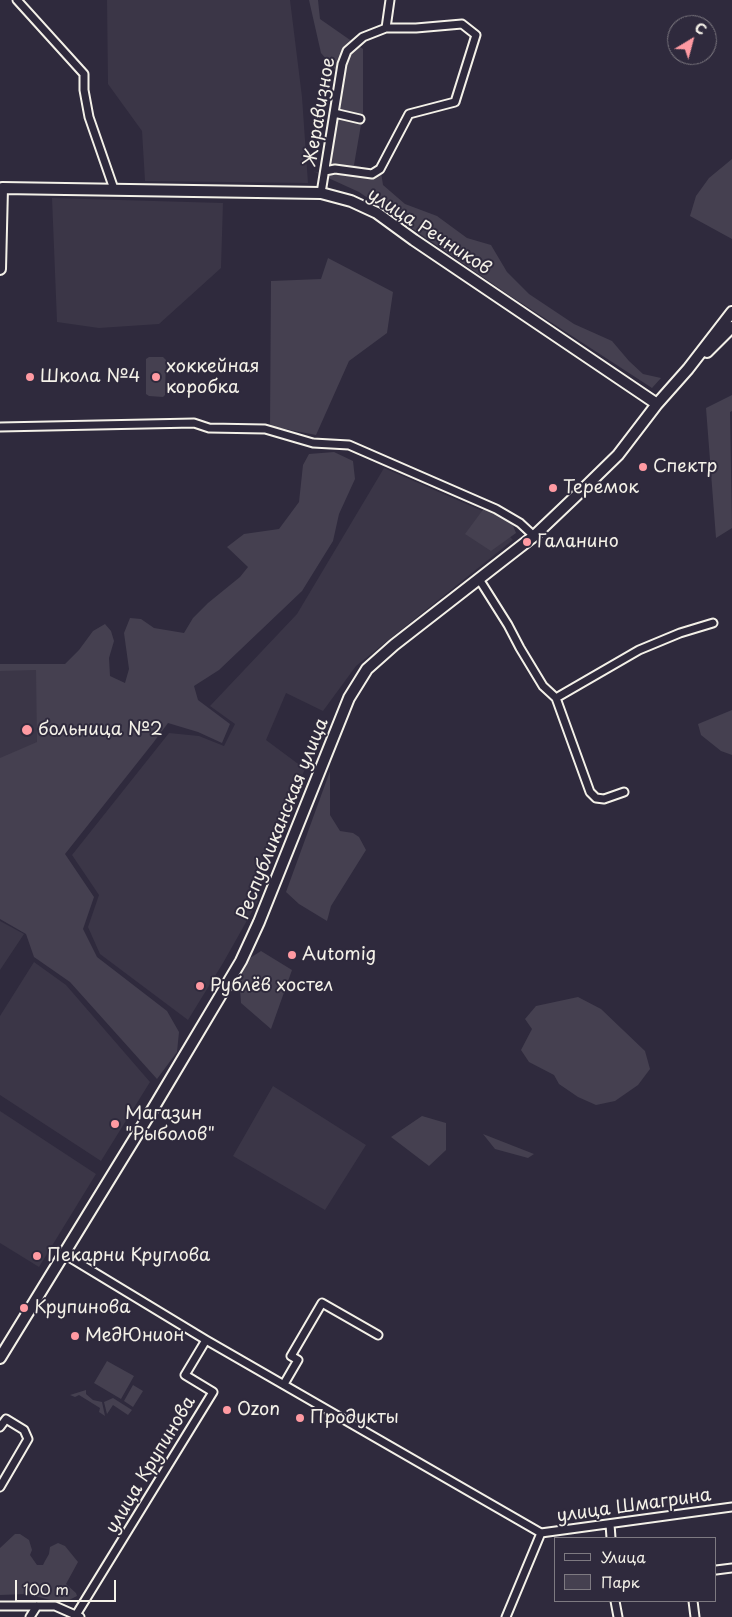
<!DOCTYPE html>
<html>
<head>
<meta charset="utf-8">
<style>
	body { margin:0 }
	#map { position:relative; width:732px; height:1617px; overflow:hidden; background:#2f2a3d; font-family:"Playpen Sans",sans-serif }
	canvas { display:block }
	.legend { position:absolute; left:554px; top:1537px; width:162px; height:65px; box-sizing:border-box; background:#2f2a3d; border:1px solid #7e7a81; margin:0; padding:6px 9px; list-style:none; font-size:15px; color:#f4f1e8 }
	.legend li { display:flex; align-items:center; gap:10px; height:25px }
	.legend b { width:25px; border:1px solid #7e7a81 }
	.north { position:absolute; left:667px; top:15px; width:50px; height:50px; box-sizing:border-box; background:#2f2a3d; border:1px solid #7e7a81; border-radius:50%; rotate:37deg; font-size:14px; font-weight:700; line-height:20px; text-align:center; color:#f4f1e8 }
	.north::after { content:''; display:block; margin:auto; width:18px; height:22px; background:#ff9aa2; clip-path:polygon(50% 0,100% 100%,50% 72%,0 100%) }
	.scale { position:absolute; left:15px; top:1580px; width:101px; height:22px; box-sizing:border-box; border:2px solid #f4f1e8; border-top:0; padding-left:6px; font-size:15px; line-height:18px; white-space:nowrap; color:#f4f1e8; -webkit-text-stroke:4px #2f2a3d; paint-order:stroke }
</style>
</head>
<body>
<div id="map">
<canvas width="732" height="1617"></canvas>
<ul class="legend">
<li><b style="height:6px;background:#2f2a3d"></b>Улица</li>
<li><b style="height:14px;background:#454050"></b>Парк</li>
</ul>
<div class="north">С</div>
<div class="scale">100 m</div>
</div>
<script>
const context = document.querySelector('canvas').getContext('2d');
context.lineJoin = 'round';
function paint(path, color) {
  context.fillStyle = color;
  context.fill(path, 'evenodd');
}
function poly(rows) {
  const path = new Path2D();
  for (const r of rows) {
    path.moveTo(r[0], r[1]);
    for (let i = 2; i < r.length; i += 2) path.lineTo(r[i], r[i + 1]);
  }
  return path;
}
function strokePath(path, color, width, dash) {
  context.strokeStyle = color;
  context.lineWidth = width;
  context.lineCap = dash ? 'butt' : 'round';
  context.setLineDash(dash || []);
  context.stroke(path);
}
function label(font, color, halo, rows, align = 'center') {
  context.font = font + ' "Playpen Sans",sans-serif';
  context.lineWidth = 4;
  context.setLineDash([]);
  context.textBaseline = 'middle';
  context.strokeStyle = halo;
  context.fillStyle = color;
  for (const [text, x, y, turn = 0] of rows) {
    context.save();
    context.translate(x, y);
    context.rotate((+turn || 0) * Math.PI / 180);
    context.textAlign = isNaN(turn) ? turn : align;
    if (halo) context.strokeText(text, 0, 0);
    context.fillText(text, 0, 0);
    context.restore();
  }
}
paint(poly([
	[107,0,290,0,302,97,308,183,145,181,142,131,108,84],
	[52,198,223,203,221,268,159,324,99,328,57,322],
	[384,468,487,513,513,540,356,666,323,711,286,693,266,740,305,769,252,891,258,901,223,963,188,1020,100,954,88,927,99,895,72,855,169,733,199,736,224,746,235,724,210,706,297,614],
	[0,669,49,670,39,748,0,773],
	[0,921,24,934,0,970],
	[34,962,66,985,150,1082,101,1161,0,1095,0,1016],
	[273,1086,366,1145,325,1210,233,1156],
	[0,1111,96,1174,39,1267,0,1243]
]), '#3b3647');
paint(poly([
	[309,0,318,0,320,19,363,49,363,113,354,165,381,172,383,185,405,204,437,216,467,238,491,245,507,272,529,294,574,324,612,341,629,361,643,374,661,378,652,388,509,295,359,192,313,171,322,174,340,75,321,53],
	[732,159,732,239,690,216,696,196,709,178],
	[328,258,393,292,387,333,349,361,316,435,270,426,271,281,321,279],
	[149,357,163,357,166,360,165,395,163,397,149,396,146,394,146,359],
	[732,395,732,411,730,412,732,528,716,538,706,408],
	[334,452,353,461,355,479,339,514,333,541,302,591,219,670,194,686,198,700,230,724,222,743,198,732,168,723,153,743,65,854,94,897,83,929,97,957,167,1011,179,1032,177,1052,157,1079,70,982,34,957,26,934,0,919,0,758,37,742,36,670,0,671,0,664,65,664,79,650,93,631,105,624,111,631,114,641,109,658,110,676,125,683,129,669,124,633,130,618,141,619,154,628,184,633,193,618,208,603,240,577,248,567,227,547,244,534,279,529,299,502,303,465,309,454],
	[485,507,512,523,516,533,491,551,465,534],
	[732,710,732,755,721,751,701,735,698,724],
	[330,771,330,815,340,831,353,833,359,837,366,850,331,906,327,921,299,904,286,892],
	[261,951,292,970,271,1029,241,1003,239,975,247,960],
	[578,997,601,1009,645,1051,650,1069,638,1085,615,1101,596,1105,578,1097,559,1084,554,1075,529,1062,521,1050,532,1029,525,1019,536,1006],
	[422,1116,446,1123,446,1150,429,1166,391,1137],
	[483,1134,534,1154,528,1158,495,1149],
	[107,1361,134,1376,121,1399,94,1383],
	[133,1385,143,1391,133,1407,124,1401],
	[86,1390,86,1394,93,1400,102,1402,105,1416,99,1412,100,1408,79,1395,75,1397,70,1395],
	[113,1398,132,1410,128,1415,113,1405,107,1414,104,1402],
	[15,1534,20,1534,29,1540,32,1550,30,1555,37,1565,43,1565,45,1561,49,1554,50,1547,58,1543,65,1546,78,1562,66,1584,76,1593,77,1596,67,1601,58,1602,27,1594,0,1595,0,1548]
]), '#454050');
const street = poly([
	[17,0,84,74,84,90,89,117,114,189],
	[334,113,360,119],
	[325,171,335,169,372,174,380,169,409,114,455,102,476,35,462,24,416,28,386,28],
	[321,193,342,64,347,51,363,37,386,28,390,0],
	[0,427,194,423,209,428,265,429,313,443,349,445,496,509,520,523,534,536],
	[479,579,508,625,520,648,543,686,556,698,590,792,596,798,604,799,624,792],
	[556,698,639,650,680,633,713,623],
	[64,1254,206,1340,541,1533],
	[284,1384,298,1360,291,1356,322,1303,378,1335],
	[0,1427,6,1419,24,1430,28,1439,0,1487],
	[610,1524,611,1538],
	[541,1533,732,1507],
	[716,1570,732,1568],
	[615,1601,618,1617],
	[693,1601,695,1617],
	[0,1606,55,1606,80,1617],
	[76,1615,213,1392,185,1375,206,1340],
	[30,1617,37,1606],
	[506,1617,541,1533]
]);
const secondary = poly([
	[0,269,2,188,321,193,351,201,377,213,414,240,657,404],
	[707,352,732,327],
	[0,1358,154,1107,241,961,259,922,349,698,367,669,394,645,534,536,576,496,618,455,657,404,688,369,732,312]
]);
strokePath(street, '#f4f1e8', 11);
strokePath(secondary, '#f4f1e8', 14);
strokePath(street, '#2f2a3d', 7);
strokePath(secondary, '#2f2a3d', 10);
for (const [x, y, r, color] of [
	[30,377,5,"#ff9aa2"],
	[156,377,5,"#ff9aa2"],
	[643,467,5,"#ff9aa2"],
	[553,488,5,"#ff9aa2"],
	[527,542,5,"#ff9aa2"],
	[27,730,6,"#ff9aa2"],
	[292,955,5,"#ff9aa2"],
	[200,986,5,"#ff9aa2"],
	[115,1124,5,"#ff9aa2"],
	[37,1256,5,"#ff9aa2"],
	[24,1308,5,"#ff9aa2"],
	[75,1336,5,"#ff9aa2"],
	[227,1410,5,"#ff9aa2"],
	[300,1418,5,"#ff9aa2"]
]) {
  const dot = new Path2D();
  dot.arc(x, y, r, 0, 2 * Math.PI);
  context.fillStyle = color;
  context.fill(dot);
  strokePath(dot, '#2f2a3d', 2);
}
label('18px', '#f4f1e8', '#2f2a3d', [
	["Жеравизное",320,112,-80],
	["улица Речников",429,232,33],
	["Республиканская улица",283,819,-68],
	["улица Крупинова",151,1465,-59],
	["улица Шмагрина",634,1506,-8]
]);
label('18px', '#f4f1e8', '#2f2a3d', [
	["хоккейная",166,367],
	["коробка",166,388],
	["Школа №4",40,377],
	["Спектр",653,467],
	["Теремок",563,488],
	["Галанино",537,542],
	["больница №2",38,730],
	["Automig",302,955],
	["Рублёв хостел",210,986],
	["Магазин",125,1114],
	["\"Рыболов\"",125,1135],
	["Пекарни Круглова",47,1256],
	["Крупинова",34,1308],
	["МедЮнион",85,1336],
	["Ozon",237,1410],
	["Продукты",310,1418]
], 'left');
</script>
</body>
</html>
